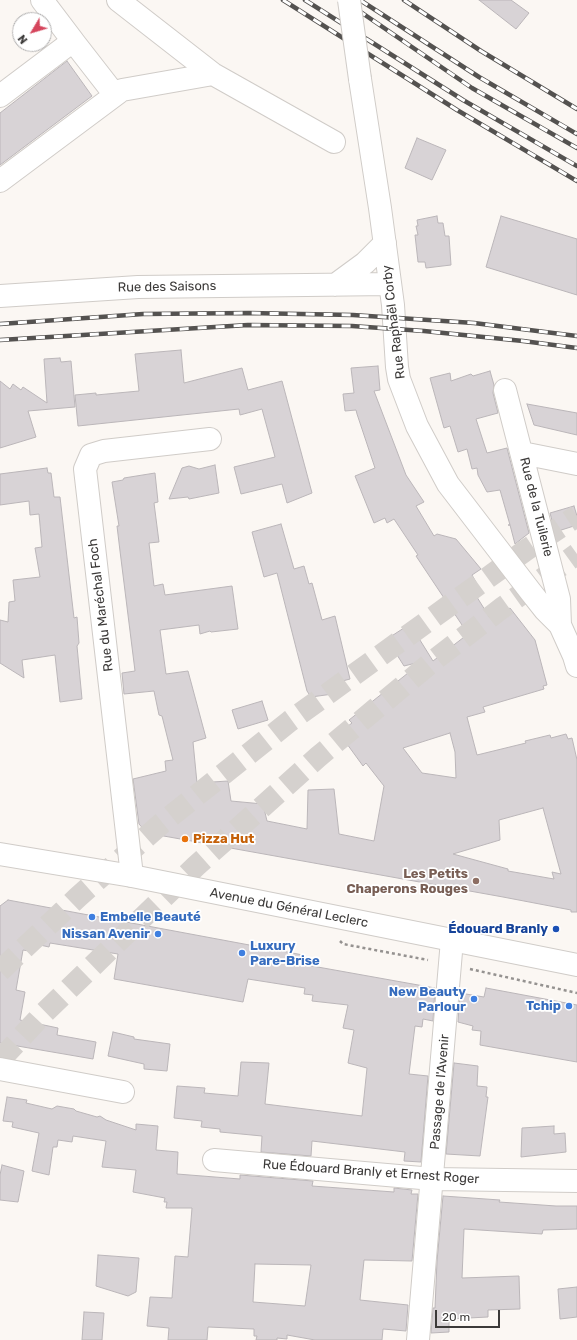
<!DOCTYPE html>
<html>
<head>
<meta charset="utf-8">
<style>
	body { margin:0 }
	#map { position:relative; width:577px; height:1340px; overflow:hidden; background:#fbf7f3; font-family:Rubik,sans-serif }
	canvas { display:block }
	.north { position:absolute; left:12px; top:12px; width:40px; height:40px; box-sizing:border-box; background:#fff; border:1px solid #b1b0b0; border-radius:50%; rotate:232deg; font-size:11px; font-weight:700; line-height:16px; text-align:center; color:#3c3a39 }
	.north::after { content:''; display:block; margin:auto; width:14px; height:18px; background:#d5455c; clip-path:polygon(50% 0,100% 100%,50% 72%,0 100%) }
	.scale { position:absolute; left:435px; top:1310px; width:65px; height:18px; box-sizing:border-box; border:2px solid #3c3a39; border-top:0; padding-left:5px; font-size:12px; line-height:14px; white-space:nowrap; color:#3c3a39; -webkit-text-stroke:3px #fff; paint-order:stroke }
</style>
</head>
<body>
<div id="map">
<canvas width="577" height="1340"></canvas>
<div class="north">N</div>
<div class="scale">20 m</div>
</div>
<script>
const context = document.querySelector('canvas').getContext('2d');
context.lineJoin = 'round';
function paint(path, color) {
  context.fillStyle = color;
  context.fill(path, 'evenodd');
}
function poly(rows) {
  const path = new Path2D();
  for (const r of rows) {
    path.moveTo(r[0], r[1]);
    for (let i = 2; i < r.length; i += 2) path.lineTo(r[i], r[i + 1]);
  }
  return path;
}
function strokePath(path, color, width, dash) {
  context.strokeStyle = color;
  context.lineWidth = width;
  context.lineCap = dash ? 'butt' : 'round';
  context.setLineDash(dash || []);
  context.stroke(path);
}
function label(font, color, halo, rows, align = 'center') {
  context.font = font + ' Rubik,sans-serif';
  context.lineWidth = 3.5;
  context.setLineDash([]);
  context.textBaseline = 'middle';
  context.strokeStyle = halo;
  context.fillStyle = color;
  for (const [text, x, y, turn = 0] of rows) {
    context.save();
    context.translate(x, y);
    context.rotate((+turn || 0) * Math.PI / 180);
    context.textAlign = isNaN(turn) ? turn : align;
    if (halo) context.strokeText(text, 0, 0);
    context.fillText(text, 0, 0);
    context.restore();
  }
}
const building = poly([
	[479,0,511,0,529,13,516,29,479,0],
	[67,61,92,96,0,165,0,113,67,61],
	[417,138,446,150,432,180,405,168,417,138],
	[437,216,438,223,443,223,445,236,449,236,451,265,426,268,425,262,418,262,415,235,418,235,416,226,418,226,417,220,437,216],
	[501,216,577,239,577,295,486,267,501,216],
	[181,350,184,383,242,368,248,390,282,381,312,493,287,503,282,484,241,494,234,467,275,457,262,409,240,415,239,409,78,426,75,395,96,393,96,395,139,391,135,354,181,350],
	[60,358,61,362,71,361,75,407,28,411,36,437,0,448,0,381,10,389,13,384,21,390,23,387,47,403,44,359,60,358],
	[378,366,380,390,374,391,406,475,424,502,416,506,434,536,437,534,456,539,481,569,472,575,476,582,470,586,490,618,505,606,507,610,510,608,535,640,547,685,543,686,544,689,483,707,485,712,467,717,477,755,526,743,525,741,550,735,551,738,566,734,568,739,572,738,577,760,577,912,571,912,571,910,503,897,147,833,139,824,133,779,166,771,165,761,173,760,162,716,159,715,154,691,124,694,122,673,135,671,120,551,117,526,119,526,112,482,123,480,124,478,155,473,158,502,154,503,159,542,149,543,154,586,163,584,165,595,232,586,238,629,211,632,210,631,200,634,199,625,160,630,166,674,188,671,206,738,193,742,197,783,228,781,231,801,263,804,267,821,307,829,308,790,334,789,339,834,374,841,384,786,366,763,363,766,339,733,352,723,349,720,408,673,407,671,416,663,404,666,387,639,410,624,433,661,468,634,416,556,418,555,394,519,387,523,385,518,374,523,355,476,375,468,357,414,356,410,345,411,343,394,354,393,351,368,378,366],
	[450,733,455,752,456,778,422,773,403,748,450,733],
	[543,808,561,874,552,872,554,879,508,871,508,869,453,854,500,840,499,820,543,808],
	[490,371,494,385,493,393,498,413,476,419,487,453,507,448,529,533,515,544,510,525,508,525,510,525,500,490,487,492,478,475,477,468,472,469,467,449,458,452,450,426,444,428,430,378,450,373,451,381,471,374,473,376,490,371],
	[527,404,577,413,577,435,534,425,527,404],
	[215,465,219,493,189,499,188,497,169,499,182,468,189,466,199,469,215,465],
	[47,468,48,473,51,473,54,497,60,497,74,618,77,617,79,643,77,646,82,699,60,702,55,655,22,660,24,678,0,663,0,620,8,622,9,602,15,601,13,580,40,577,35,548,42,547,39,514,30,515,29,501,0,505,0,474,47,468],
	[574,506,577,516,577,525,555,532,550,513,574,506],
	[281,524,294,569,304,566,309,584,312,583,322,620,335,616,350,679,331,684,333,694,311,697,307,691,277,573,264,577,252,532,281,524],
	[262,701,268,720,238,729,232,710,262,701],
	[8,900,303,955,301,964,435,988,433,1021,423,1019,422,1027,415,1026,409,1074,428,1076,421,1162,404,1161,405,1152,312,1141,311,1156,261,1152,262,1136,220,1132,220,1129,201,1127,202,1121,174,1118,177,1086,205,1088,204,1093,238,1096,241,1062,269,1063,265,1104,362,1116,367,1068,348,1063,354,1030,343,1028,348,1005,312,1001,313,995,304,994,305,988,248,979,243,1002,114,979,118,954,50,943,49,947,31,943,29,951,23,950,16,990,25,992,20,1020,58,1028,57,1035,96,1042,93,1059,0,1043,0,906,8,900],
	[486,988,577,1005,577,1062,480,1045,481,1031,472,1030,473,1026,458,1022,460,993,484,997,486,988],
	[113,1032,134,1037,134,1039,170,1044,167,1071,144,1069,144,1064,108,1056,113,1032],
	[454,1063,478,1066,477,1086,487,1087,486,1097,488,1097,480,1156,446,1154,454,1063],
	[7,1097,27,1100,26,1103,52,1109,57,1106,74,1109,76,1111,97,1117,100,1116,106,1120,136,1130,136,1124,158,1126,156,1150,178,1152,177,1174,240,1179,240,1175,313,1181,312,1186,394,1192,394,1188,412,1190,411,1194,418,1194,412,1261,364,1260,360,1300,408,1305,406,1331,383,1329,382,1340,315,1340,287,1335,287,1339,277,1338,277,1340,256,1340,257,1336,254,1336,254,1329,208,1327,207,1340,168,1340,169,1328,147,1326,150,1297,172,1298,175,1256,188,1257,192,1208,166,1208,167,1202,164,1202,165,1198,133,1192,136,1170,102,1167,106,1141,73,1136,72,1142,58,1140,57,1147,53,1147,49,1175,32,1171,39,1133,12,1127,13,1122,3,1121,7,1097],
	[255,1264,311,1265,305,1306,253,1302,255,1264],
	[554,1126,554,1134,565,1133,566,1152,521,1157,522,1128,554,1126],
	[2,1165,24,1171,18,1202,0,1200,0,1175,2,1165],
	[443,1196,500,1200,499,1202,556,1206,577,1206,577,1229,543,1230,542,1234,464,1229,462,1278,519,1276,520,1309,488,1310,488,1317,449,1319,449,1332,431,1333,433,1308,435,1308,437,1261,443,1196],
	[98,1255,139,1258,136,1292,128,1296,96,1286,98,1255],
	[577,1287,577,1317,560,1319,558,1289,577,1287],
	[84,1312,104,1313,102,1340,82,1340,84,1312]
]);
paint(building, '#d8d3d6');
strokePath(building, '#bbb6b9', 1);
strokePath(poly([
	[0,971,78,897,162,823,290,721,526,550,577,516],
	[0,1060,42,1015,196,866,318,757,433,661,502,608,577,554]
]), '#d5d1ce', 22, [22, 11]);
const minor = poly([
	[42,0,73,41],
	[118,0,213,74,334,142],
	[360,79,380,208,393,305,397,367,399,379,417,426,448,484,530,591,545,610,560,625,574,656,577,666],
	[0,96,73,41,115,95],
	[0,181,122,90,213,74],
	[335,285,365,263,385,243],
	[0,296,138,287,390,284],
	[505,390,559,599,560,625],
	[522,453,577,464],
	[132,876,85,469,91,455,104,451,210,439],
	[0,1069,123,1092],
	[214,1160,433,1179,577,1181],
	[418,1340,452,940]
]);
const major = poly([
	[0,854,132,876,577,965]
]);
strokePath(minor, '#d0ccc8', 24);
strokePath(major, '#d0ccc8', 24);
strokePath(poly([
	[340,941,343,944,428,960],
	[470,969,577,993]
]), '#959290', 2.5, [3, 3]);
strokePath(minor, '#fff', 22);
strokePath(major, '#fff', 22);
const rail = poly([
	[283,0,457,110,577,181],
	[305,0,463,100,577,166],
	[343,0,472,88,577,148],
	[360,0,479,77,577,134],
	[404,0,481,51,577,109],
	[0,324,143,314,249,313,353,315,474,323,577,336],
	[0,340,248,325,352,326,424,331,523,341,577,348]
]);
strokePath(rail, '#545250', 4.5);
strokePath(rail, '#fff', 3, [9]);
const minorBridge = poly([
	[349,0,360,79]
]);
strokePath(minorBridge, '#d0ccc8', 24, []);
strokePath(minorBridge, '#fff', 22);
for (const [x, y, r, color] of [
	[185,839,4,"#e8710a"],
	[476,881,4,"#8d6e63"],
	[92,917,4,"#3f7fe0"],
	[556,929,4,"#1a4fb4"],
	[158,934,4,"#3f7fe0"],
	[242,953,4,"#3f7fe0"],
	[474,999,4,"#3f7fe0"],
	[569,1006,4,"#3f7fe0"]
]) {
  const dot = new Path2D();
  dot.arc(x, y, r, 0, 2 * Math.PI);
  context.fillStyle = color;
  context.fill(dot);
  strokePath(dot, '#fff', 1.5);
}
label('13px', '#3c3a39', '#fff', [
	["Rue des Saisons",167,287,-1],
	["Rue Raphaël Corby",394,322,-97],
	["Rue de la Tuilerie",536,507,76],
	["Rue du Maréchal Foch",101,605,-97],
	["Avenue du Général Leclerc",289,908,11],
	["Passage de l'Avenir",440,1092,-85],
	["Rue Édouard Branly et Ernest Roger",371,1172,4]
]);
label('bold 13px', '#c56008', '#fff', [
	["Pizza Hut",193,839]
], 'left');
label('bold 13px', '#785e54', '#fff', [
	["Les Petits",468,874],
	["Chaperons Rouges",468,889]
], 'right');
label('bold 13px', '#366cbe', '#fff', [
	["Embelle Beauté",100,917,"left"],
	["Nissan Avenir",150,934],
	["Luxury",250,946,"left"],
	["Pare-Brise",250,961,"left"],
	["New Beauty",466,992],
	["Parlour",466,1007],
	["Tchip",561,1006]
], 'right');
label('bold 13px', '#164399', '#fff', [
	["Édouard Branly",548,929]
], 'right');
</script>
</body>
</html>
